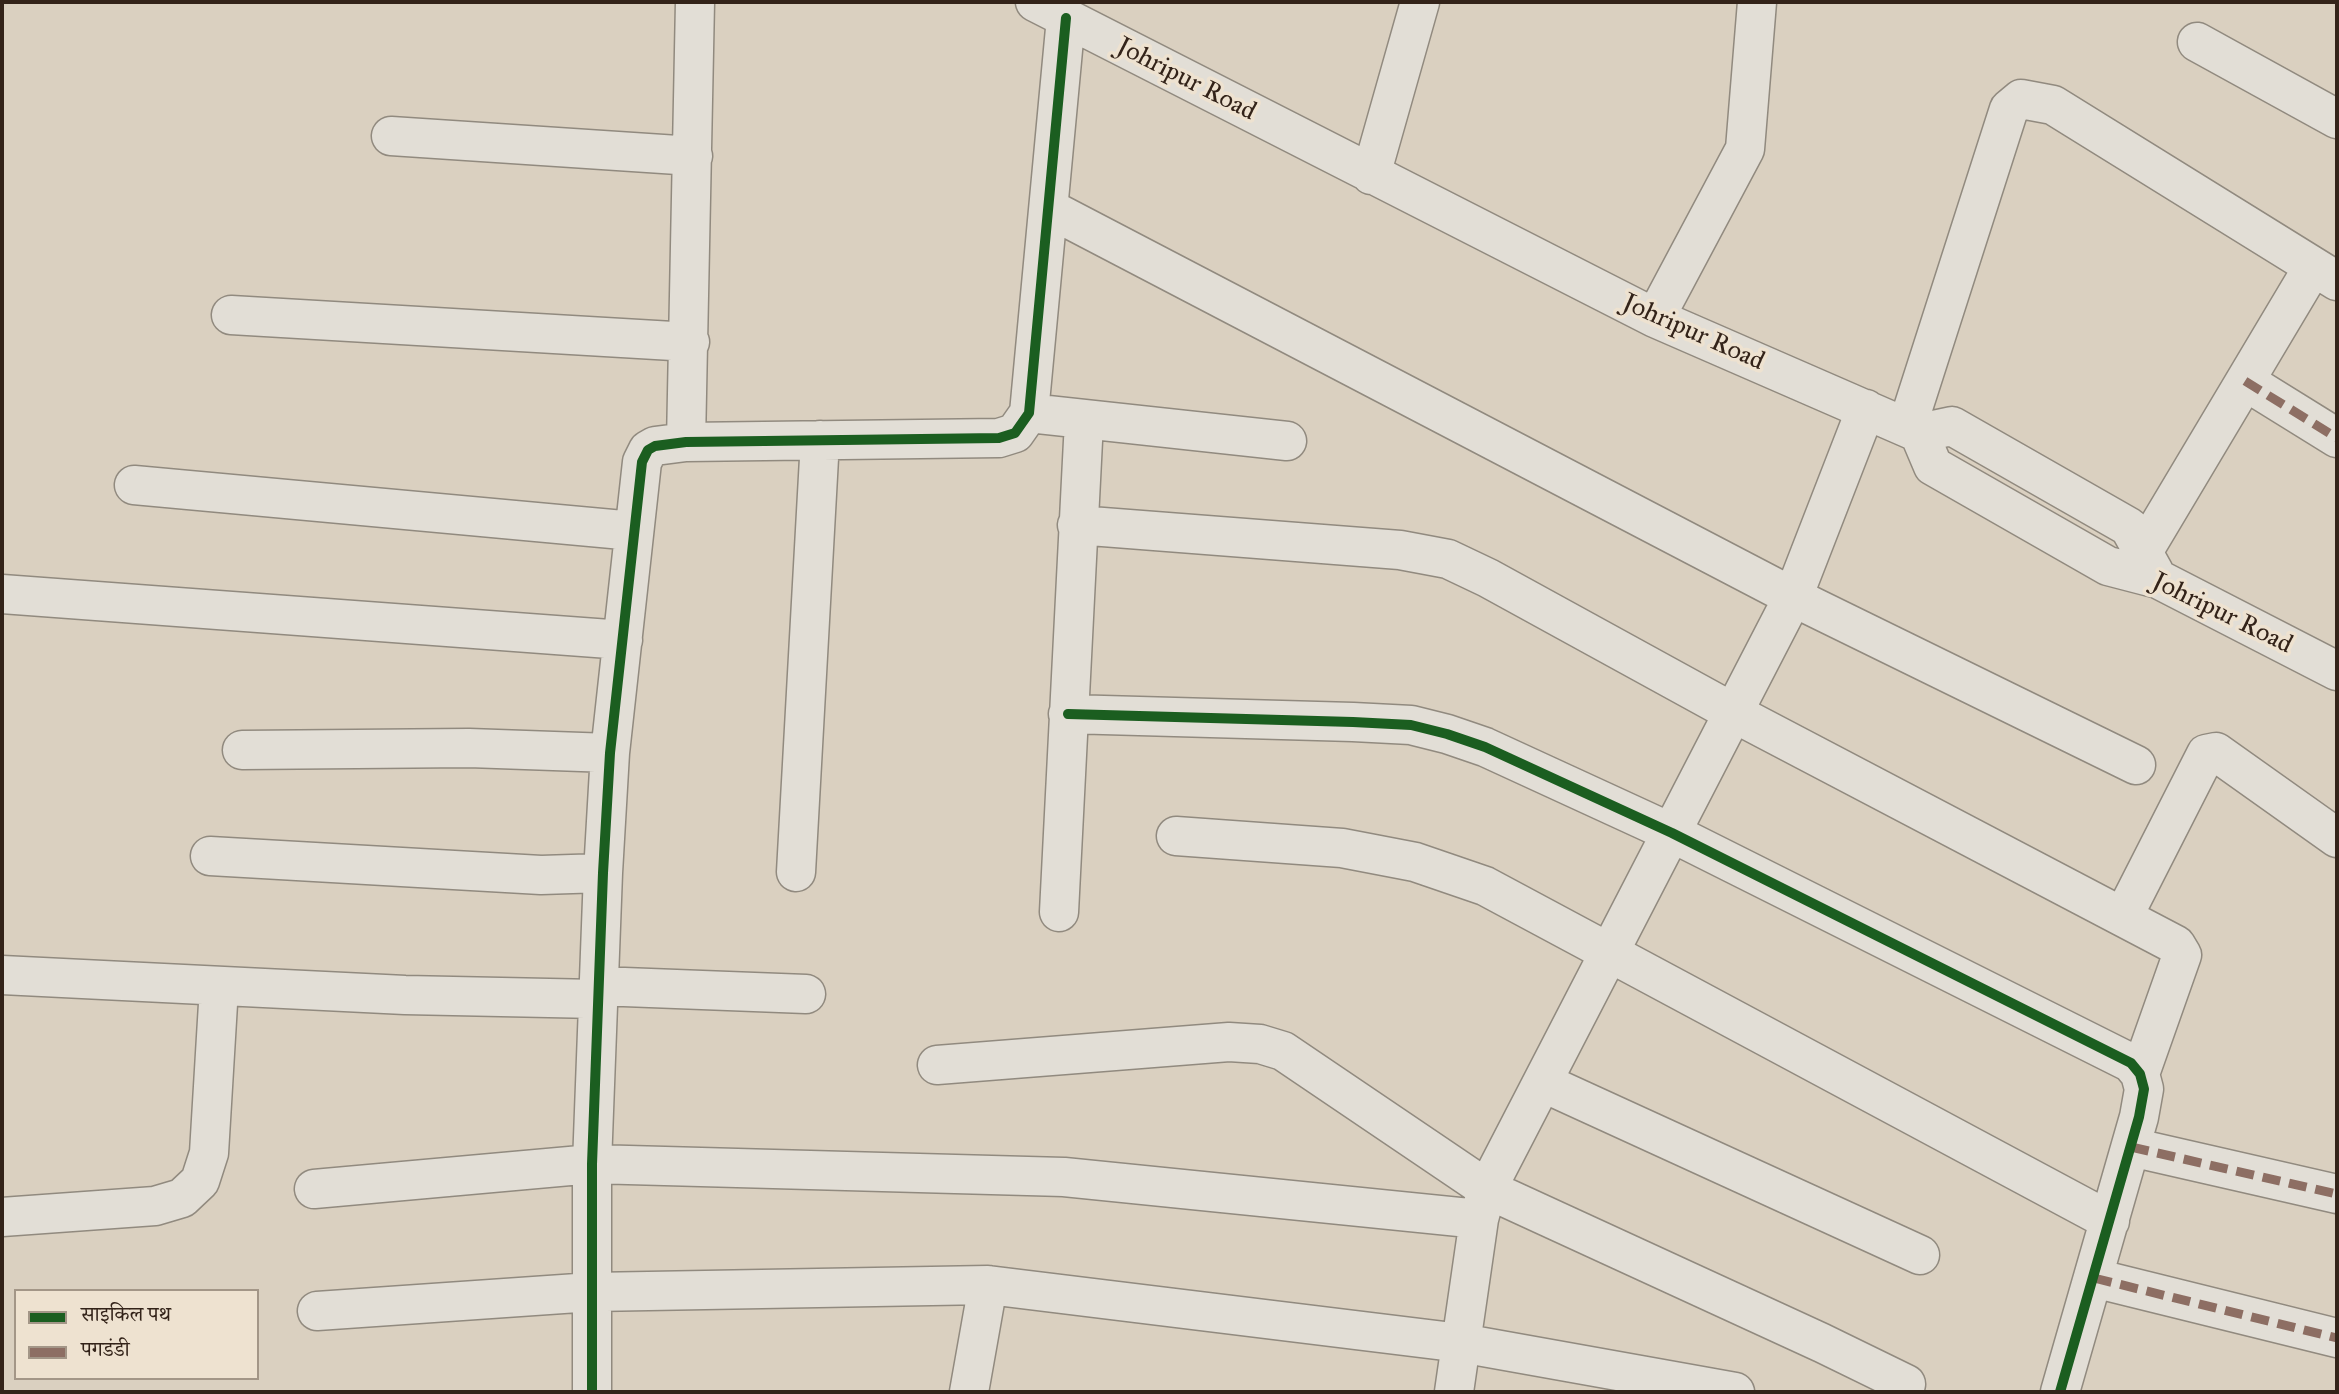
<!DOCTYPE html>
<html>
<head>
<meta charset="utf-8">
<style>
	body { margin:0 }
	#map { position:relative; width:2339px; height:1394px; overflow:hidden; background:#dad0c0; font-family:"IM FELL Great Primer","Noto Serif Devanagari",serif }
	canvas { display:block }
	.frame { position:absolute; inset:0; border:4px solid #332319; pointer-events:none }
	.legend { position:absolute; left:14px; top:1289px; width:245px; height:91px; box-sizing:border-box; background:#eee2d0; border:2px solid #a39687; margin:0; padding:9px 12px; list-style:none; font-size:21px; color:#332319 }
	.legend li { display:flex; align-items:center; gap:14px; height:35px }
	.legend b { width:35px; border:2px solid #a39687 }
</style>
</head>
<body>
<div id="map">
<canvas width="2339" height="1394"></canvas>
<div class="frame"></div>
<ul class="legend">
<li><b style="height:9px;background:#1b5e20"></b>साइकिल पथ</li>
<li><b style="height:9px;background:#8d6e63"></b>पगडंडी</li>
</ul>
</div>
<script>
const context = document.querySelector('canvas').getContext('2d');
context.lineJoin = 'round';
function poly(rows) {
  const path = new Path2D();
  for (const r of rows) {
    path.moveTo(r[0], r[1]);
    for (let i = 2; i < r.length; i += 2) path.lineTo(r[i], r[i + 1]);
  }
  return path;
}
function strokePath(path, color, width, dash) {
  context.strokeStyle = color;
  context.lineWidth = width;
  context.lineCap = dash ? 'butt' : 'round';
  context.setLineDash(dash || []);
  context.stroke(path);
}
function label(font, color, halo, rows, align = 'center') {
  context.font = font + ' "IM FELL Great Primer",serif';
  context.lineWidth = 7;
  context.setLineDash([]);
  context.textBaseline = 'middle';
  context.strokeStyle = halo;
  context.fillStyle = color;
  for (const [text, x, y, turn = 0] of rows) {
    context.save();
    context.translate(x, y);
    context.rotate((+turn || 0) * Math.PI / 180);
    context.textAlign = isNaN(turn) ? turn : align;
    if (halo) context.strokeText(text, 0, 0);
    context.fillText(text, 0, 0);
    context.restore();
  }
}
const minor = poly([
	[1035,2,1655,318,1919,433,1933,466,2108,566,2158,579,2337,671],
	[2197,42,2337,119],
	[391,136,693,156],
	[1371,175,1420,2],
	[1050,209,1793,597,2136,765],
	[231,315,690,342],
	[1655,318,1745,149,1757,2],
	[2245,381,2337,438],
	[1029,413,1287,441],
	[1907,427,2009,109,2021,99,2053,105,2337,281],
	[1919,433,1952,426,2129,527,2154,572],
	[686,442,695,2],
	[134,485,634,531],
	[1077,525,1400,550,1448,559,1488,578,1734,713,2176,945,2182,955,2140,1074],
	[2143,552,2313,267],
	[2,594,623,640],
	[1068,714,1353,722,1411,725,1447,734,1485,747,1672,833,2131,1063,2140,1074,2144,1089,2139,1117,2060,1392],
	[242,750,469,748,610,753],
	[1176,836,1342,848,1415,862,1485,886,2110,1221],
	[210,856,541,875,603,873],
	[796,872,820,440],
	[1059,912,1084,421],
	[2124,915,2206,754,2216,752,2337,838],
	[2,975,405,995,597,999],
	[598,986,806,994],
	[937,1065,1229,1042,1260,1044,1283,1051,1487,1189,1822,1343,1906,1384,1904,1392],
	[1544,1083,1920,1255],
	[2131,1147,2337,1194],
	[314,1189,592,1164,1064,1177,1479,1219],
	[2,1217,155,1206,182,1198,200,1181,209,1153,219,987],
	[2094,1278,2337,1338],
	[317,1311,592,1292,988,1285,1461,1343,1735,1392],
	[592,1392,592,1164,603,873,610,753,642,462,648,450,655,446,686,442,999,438,1015,433,1029,413,1066,18],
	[969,1392,988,1285],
	[1454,1392,1479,1219,1487,1189,1793,597,1866,409]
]);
strokePath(minor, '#918a7f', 41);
strokePath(minor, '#e2ded6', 38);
strokePath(poly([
	[2245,381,2337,438],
	[2131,1147,2337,1194],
	[2094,1278,2337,1338]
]), '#8d6e63', 9, [18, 9]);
strokePath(poly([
	[1068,714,1353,722,1411,725,1447,734,1485,747,1672,833,2131,1063,2140,1074,2144,1089,2139,1117,2060,1392],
	[592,1392,592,1164,603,873,610,753,642,462,648,450,655,446,686,442,999,438,1015,433,1029,413,1066,18]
]), '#1b5e20', 10);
label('26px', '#332319', '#eee2d0', [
	["Johripur Road",1186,80,27],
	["Johripur Road",1693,333,24],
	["Johripur Road",2222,614,26]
]);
</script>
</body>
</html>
